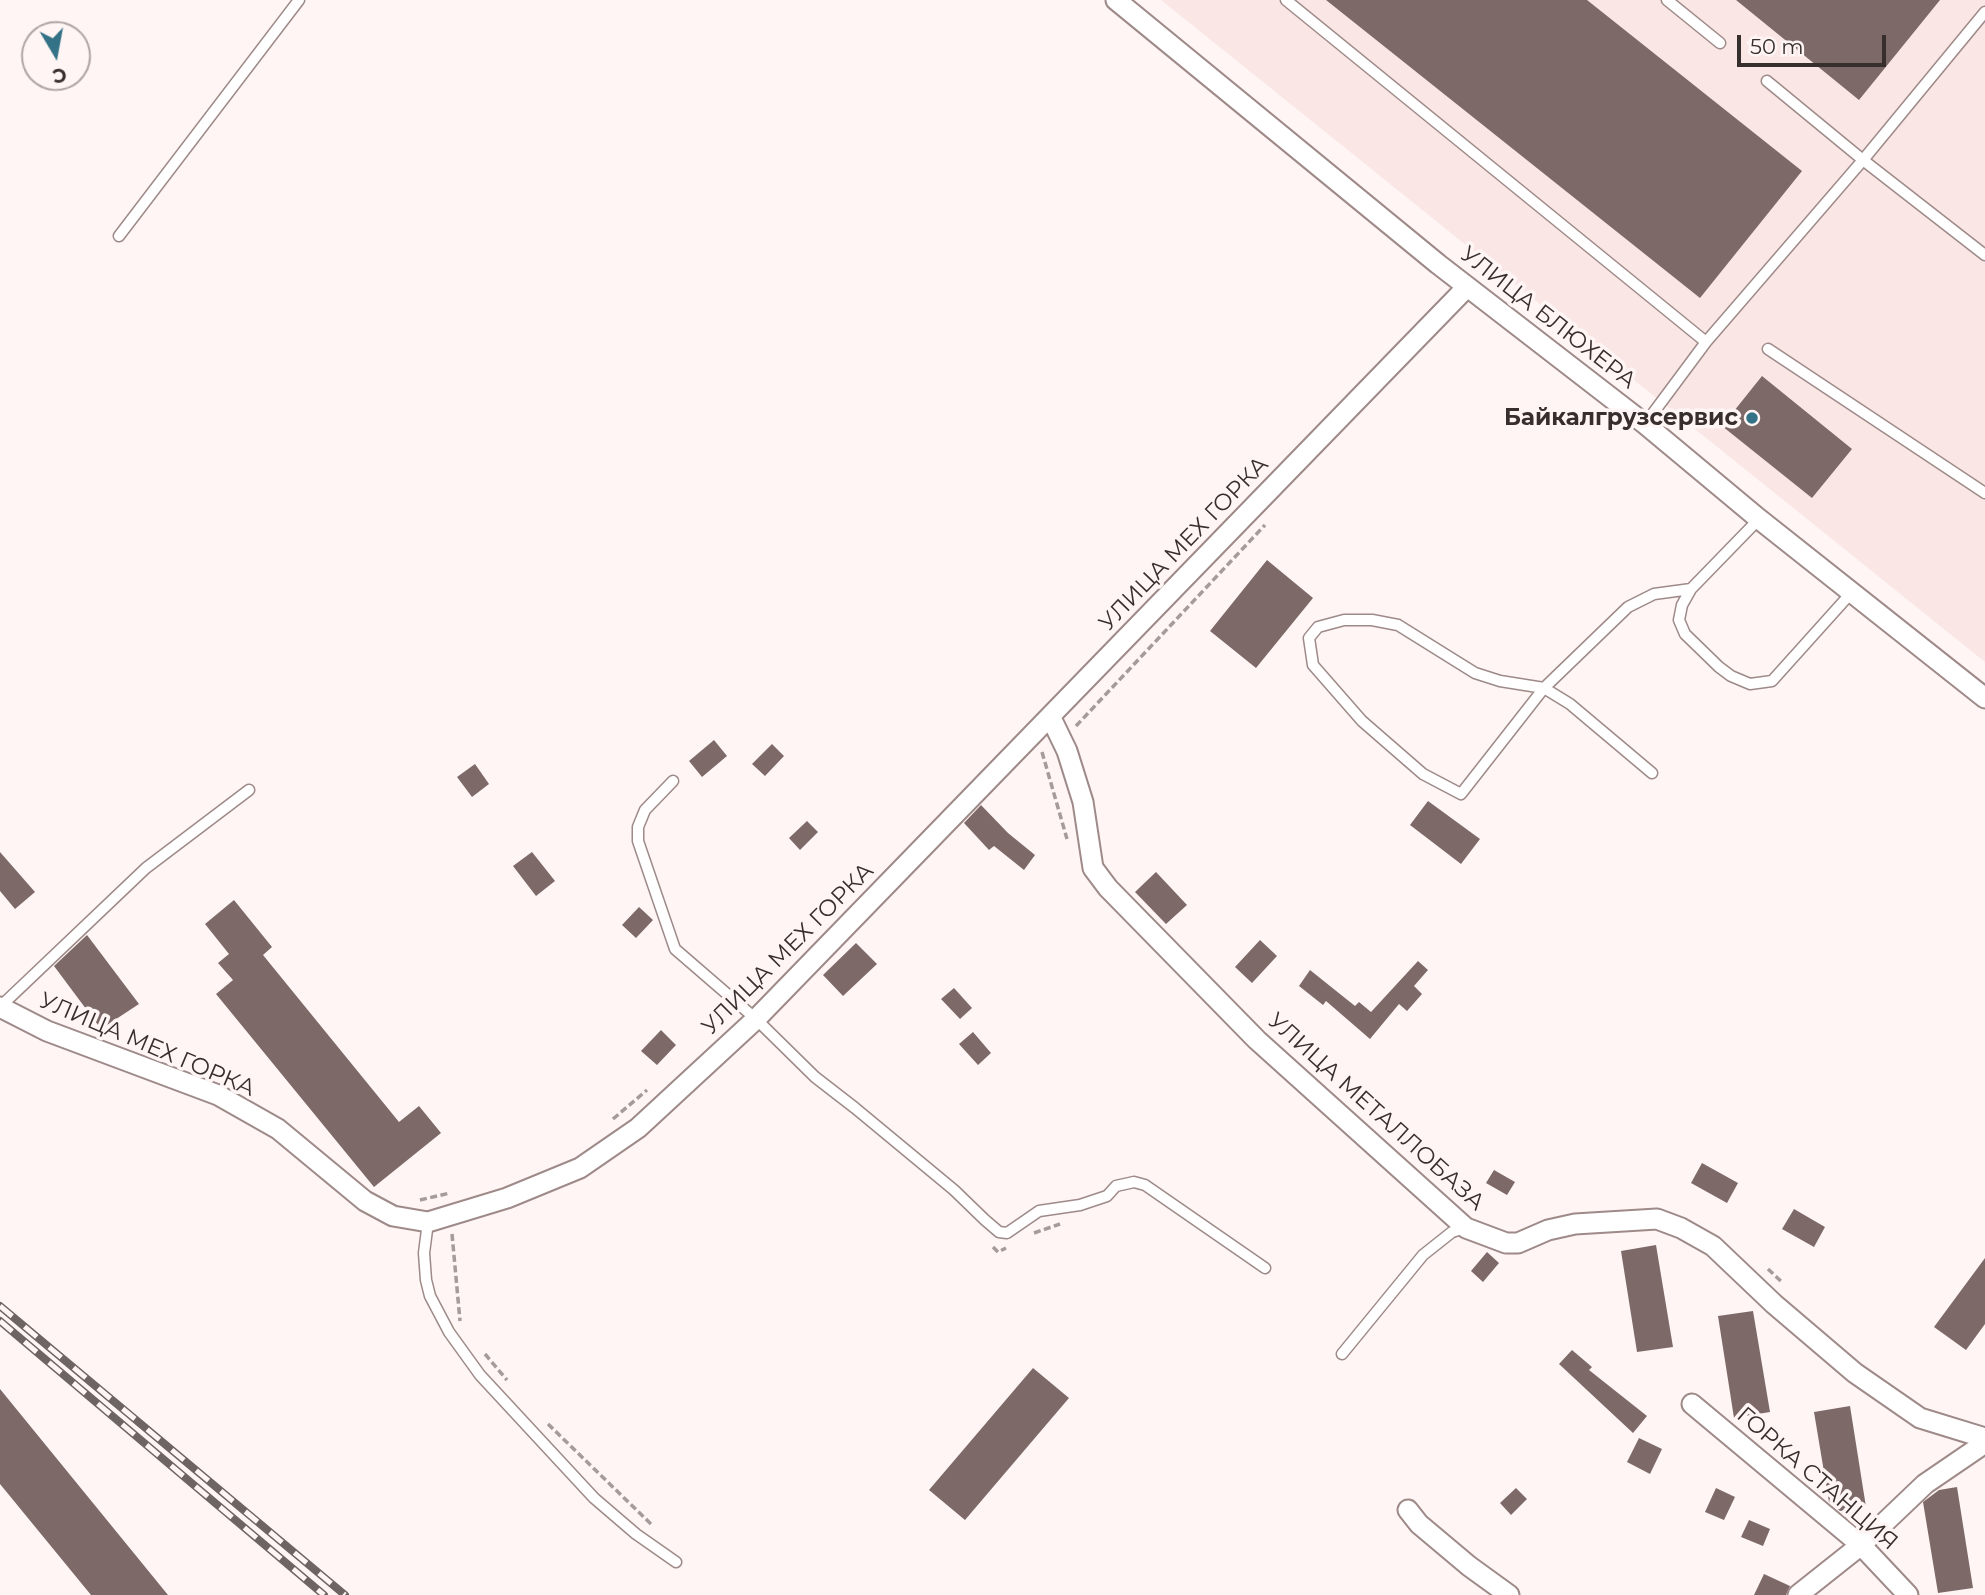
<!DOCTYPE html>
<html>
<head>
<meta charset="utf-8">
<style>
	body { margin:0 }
	#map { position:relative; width:1985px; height:1595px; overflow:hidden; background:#fef5f4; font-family:Montserrat,sans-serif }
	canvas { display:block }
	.north { position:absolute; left:21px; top:21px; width:70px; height:70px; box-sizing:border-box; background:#fef5f4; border:2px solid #aea6a5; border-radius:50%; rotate:170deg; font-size:19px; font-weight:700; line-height:28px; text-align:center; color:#372f2e }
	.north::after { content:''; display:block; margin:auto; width:24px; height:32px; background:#337287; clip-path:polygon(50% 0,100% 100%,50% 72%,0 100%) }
	.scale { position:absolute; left:1737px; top:35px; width:149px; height:32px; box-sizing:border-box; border:4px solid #372f2e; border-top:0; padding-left:9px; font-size:21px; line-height:24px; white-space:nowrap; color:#372f2e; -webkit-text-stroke:5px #fef5f4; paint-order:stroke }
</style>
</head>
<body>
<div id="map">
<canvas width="1985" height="1595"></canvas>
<div class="north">С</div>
<div class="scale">50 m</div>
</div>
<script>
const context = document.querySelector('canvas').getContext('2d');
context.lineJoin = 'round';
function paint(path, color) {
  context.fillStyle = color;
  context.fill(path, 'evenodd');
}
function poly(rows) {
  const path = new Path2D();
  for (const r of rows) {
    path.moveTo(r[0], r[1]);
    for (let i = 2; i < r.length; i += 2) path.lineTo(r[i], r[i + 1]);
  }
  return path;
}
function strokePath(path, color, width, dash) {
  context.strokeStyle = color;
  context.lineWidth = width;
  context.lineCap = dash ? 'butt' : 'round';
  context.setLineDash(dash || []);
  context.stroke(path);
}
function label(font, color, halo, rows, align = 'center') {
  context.font = font + ' Montserrat,sans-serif';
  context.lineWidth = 7;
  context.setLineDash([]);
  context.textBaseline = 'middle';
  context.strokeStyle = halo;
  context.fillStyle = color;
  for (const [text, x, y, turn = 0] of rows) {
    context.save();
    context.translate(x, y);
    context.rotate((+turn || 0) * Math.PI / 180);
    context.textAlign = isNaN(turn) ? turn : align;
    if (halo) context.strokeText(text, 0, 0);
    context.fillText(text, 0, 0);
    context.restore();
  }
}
paint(poly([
	[1161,0,1985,0,1985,662]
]), '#fae7e5');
paint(poly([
	[1326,0,1587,0,1802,171,1700,298],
	[1736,0,1940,0,1859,100],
	[1762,376,1852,449,1812,498,1722,426],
	[1267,560,1313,598,1256,668,1210,631],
	[714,740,727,756,702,777,689,761],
	[772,744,784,756,765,776,752,764],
	[475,764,489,784,472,797,457,777],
	[1428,801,1480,839,1461,864,1410,825],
	[981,805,1008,833,1035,855,1024,870,994,846,989,850,964,823],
	[807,821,818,832,800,850,789,838],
	[0,852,35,892,15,909,0,891],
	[532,852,555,881,536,896,513,866],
	[1156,872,1187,905,1166,924,1135,892],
	[234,900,272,947,263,955,399,1122,419,1106,441,1133,374,1187,216,994,233,980,218,963,229,954,205,924],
	[639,907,653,920,636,938,622,925],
	[87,935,139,1004,101,1029,54,966],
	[1260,940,1277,956,1252,983,1235,967],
	[856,943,877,964,843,996,823,975],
	[1418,961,1428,970,1414,986,1422,994,1407,1011,1399,1004,1370,1039,1326,1001,1323,1005,1299,986,1310,970,1355,1006,1359,1002,1371,1012],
	[954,988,972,1008,960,1019,941,999],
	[661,1030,676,1045,657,1065,641,1051],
	[973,1032,991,1053,978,1065,959,1044],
	[1702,1163,1738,1183,1727,1203,1691,1183],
	[1494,1170,1515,1182,1507,1195,1486,1183],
	[1794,1209,1825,1227,1814,1247,1782,1229],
	[1656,1245,1673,1347,1637,1352,1621,1251],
	[1487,1252,1499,1263,1483,1282,1471,1271],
	[1985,1258,1985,1324,1966,1350,1934,1327],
	[1753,1311,1770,1412,1734,1418,1718,1316],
	[1572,1350,1592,1367,1589,1370,1647,1416,1633,1433,1559,1364],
	[1033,1368,1069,1398,965,1520,929,1490],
	[0,1389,168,1595,91,1595,0,1484],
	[1850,1406,1866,1507,1840,1511,1829,1502,1814,1412],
	[1639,1438,1662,1449,1650,1474,1627,1462],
	[1957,1487,1973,1588,1938,1593,1923,1502,1939,1490],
	[1516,1488,1527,1499,1511,1515,1500,1503],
	[1716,1488,1735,1497,1724,1520,1705,1512],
	[1749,1520,1770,1529,1763,1546,1741,1537],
	[1764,1574,1790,1586,1786,1595,1754,1595]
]), '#7d6a68');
const lane = poly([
	[1286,0,1706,342],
	[1667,0,1720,43],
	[1767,81,1863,160,1985,255],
	[119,236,299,0],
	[1768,349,1985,493],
	[1645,424,1706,342,1863,160,1985,12],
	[1759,519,1691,589,1682,605,1679,620,1685,634,1719,667,1731,676,1750,684,1772,681,1852,592],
	[1652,773,1570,704,1544,688,1500,681,1475,673,1398,625,1372,620,1344,620,1318,627,1309,638,1313,665,1362,721,1423,774,1461,794,1544,688,1628,607,1654,594,1691,589],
	[673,781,645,810,638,827,638,841,675,949,756,1019,815,1077,855,1108,954,1190,985,1220,999,1232,1007,1233,1039,1211,1080,1205,1107,1196,1116,1186,1134,1182,1145,1185,1265,1268],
	[0,1007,146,868,249,790],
	[428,1222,424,1253,426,1280,430,1296,449,1332,480,1375,594,1498,636,1534,676,1562],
	[1342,1354,1423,1255,1452,1232,1465,1228]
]);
const street = poly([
	[1116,0,1438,264,1645,424,1759,519,1985,698],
	[1051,718,1067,751,1083,802,1093,868,1108,888,1257,1040,1466,1228,1506,1243,1518,1243,1548,1230,1575,1224,1657,1219,1681,1228,1713,1246,1774,1304,1855,1373,1920,1418,1985,1438],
	[0,1007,47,1031,218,1095,278,1129,365,1201,393,1216,428,1222,507,1198,580,1168,638,1128,756,1019,1467,287],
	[1692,1404,1861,1545,1908,1595],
	[1408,1510,1419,1524,1469,1566,1509,1595],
	[1798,1595,1861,1545,1925,1484,1985,1443]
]);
strokePath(lane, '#9e8a88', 13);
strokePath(street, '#9e8a88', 23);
strokePath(poly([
	[1076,726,1265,525],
	[1042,752,1067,839],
	[613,1119,647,1090],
	[420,1200,450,1193],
	[1034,1233,1060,1224],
	[452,1234,460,1321],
	[993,1247,998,1252,1006,1248],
	[1768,1269,1783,1283],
	[485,1354,507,1380],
	[548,1424,653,1526]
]), '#a49b9a', 3.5, [7, 3.5]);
strokePath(lane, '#fff', 10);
strokePath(street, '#fff', 19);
const rail = poly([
	[0,1306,345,1595],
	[0,1321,324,1595]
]);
strokePath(rail, '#6d6564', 8);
strokePath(rail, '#fef5f4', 5, [16]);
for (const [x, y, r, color] of [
	[1752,418,7,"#337287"]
]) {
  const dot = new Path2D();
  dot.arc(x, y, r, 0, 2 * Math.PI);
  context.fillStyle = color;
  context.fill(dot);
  strokePath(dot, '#fef5f4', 2.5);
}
label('23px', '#372f2e', '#fef5f4', [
	["УЛИЦА БЛЮХЕРА",1548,318,38],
	["УЛИЦА МЕХ ГОРКА",1184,544,-46],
	["УЛИЦА МЕХ ГОРКА",788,949,-45],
	["УЛИЦА МЕХ ГОРКА",147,1045,23],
	["УЛИЦА МЕТАЛЛОБАЗА",1376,1112,42],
	["ГОРКА СТАНЦИЯ",1817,1479,41]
]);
label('bold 23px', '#372f2e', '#fef5f4', [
	["Байкалгрузсервис",1738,418]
], 'right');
</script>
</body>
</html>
